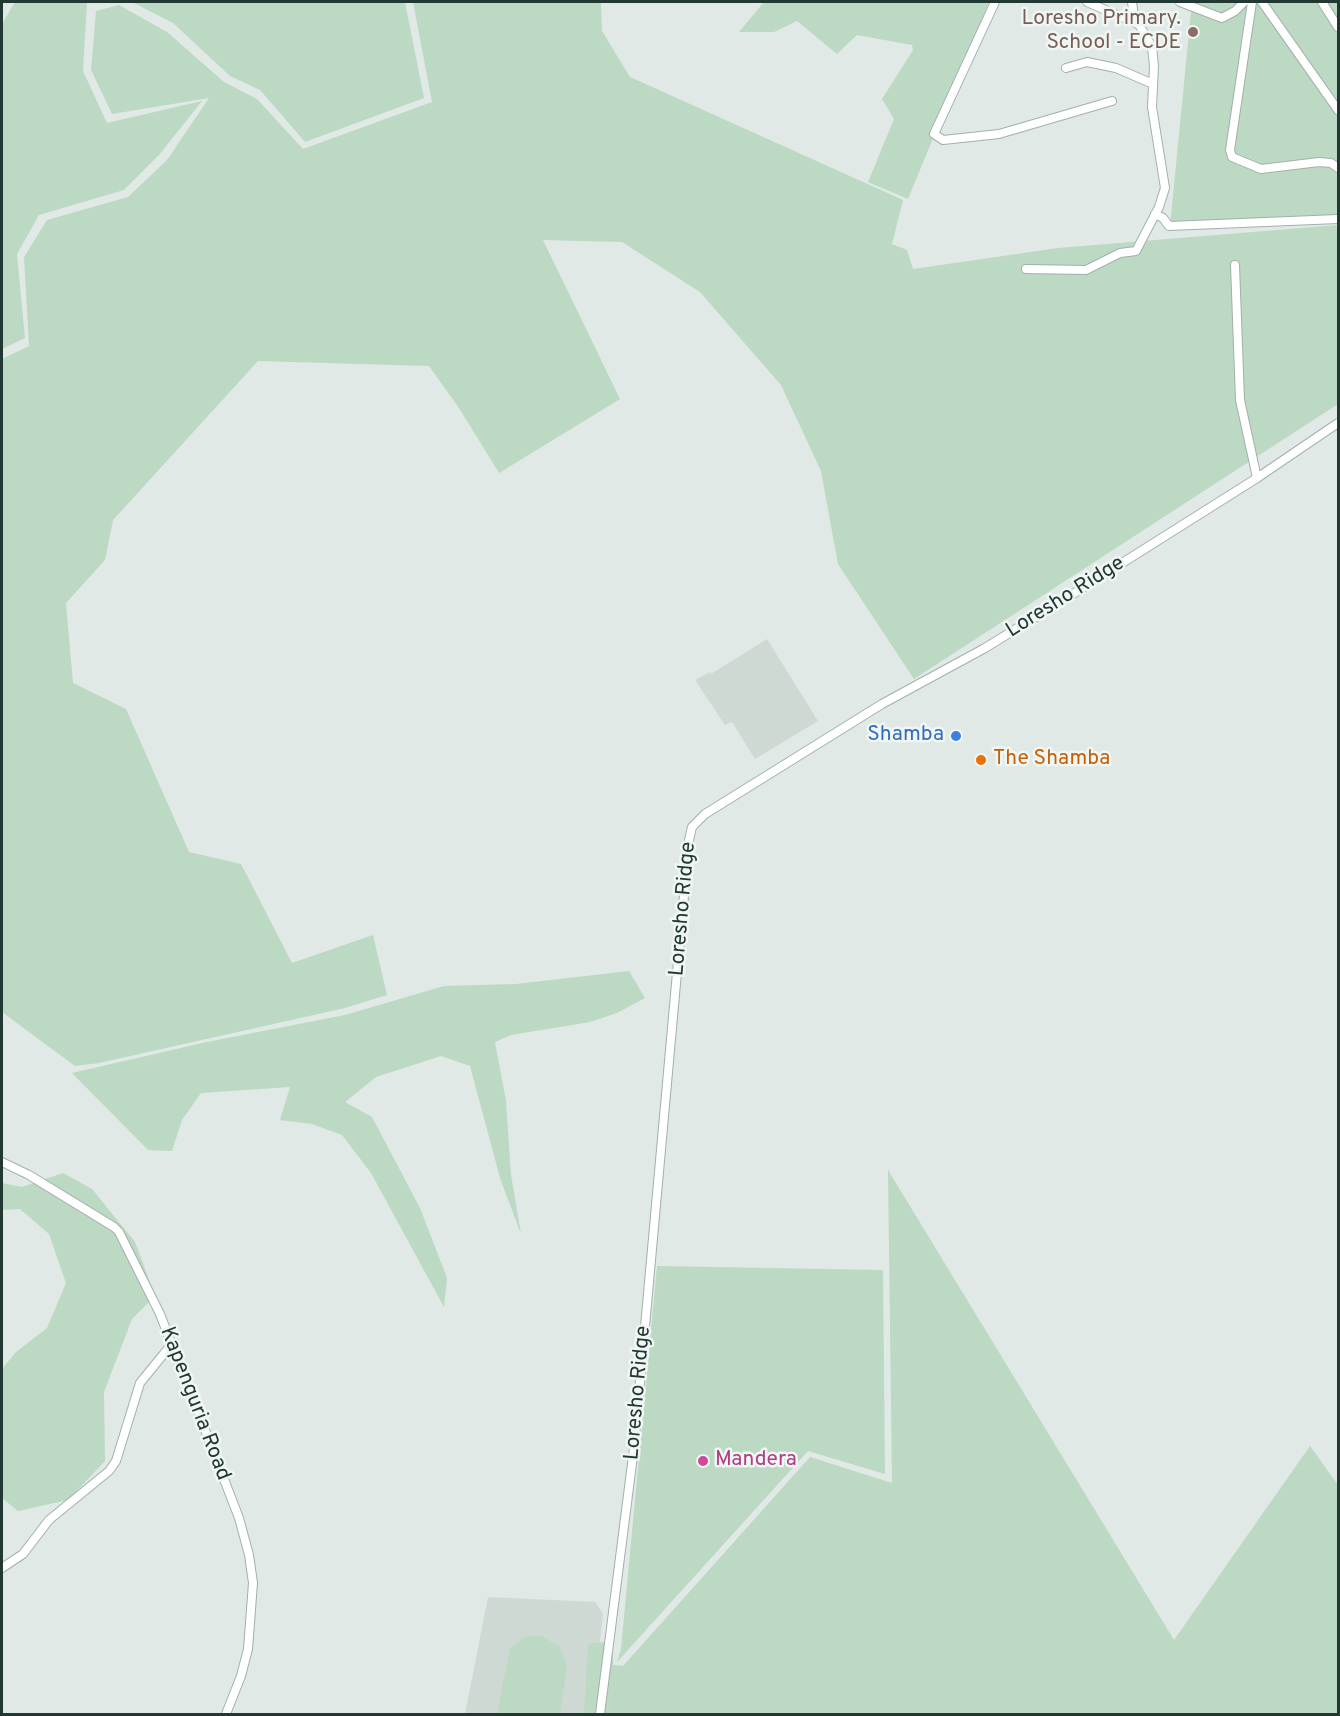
<!DOCTYPE html>
<html>
<head>
<meta charset="utf-8">
<style>
	body { margin:0 }
	#map { position:relative; width:1340px; height:1716px; overflow:hidden; background:#e0e9e5; font-family:Overpass,sans-serif }
	canvas { display:block }
	.frame { position:absolute; inset:0; border:3px solid #223833; pointer-events:none }
</style>
</head>
<body>
<div id="map">
<canvas width="1340" height="1716"></canvas>
<div class="frame"></div>
</div>
<script>
const context = document.querySelector('canvas').getContext('2d');
context.lineJoin = 'round';
function paint(path, color) {
  context.fillStyle = color;
  context.fill(path, 'evenodd');
}
function poly(rows) {
  const path = new Path2D();
  for (const r of rows) {
    path.moveTo(r[0], r[1]);
    for (let i = 2; i < r.length; i += 2) path.lineTo(r[i], r[i + 1]);
  }
  return path;
}
function strokePath(path, color, width, dash) {
  context.strokeStyle = color;
  context.lineWidth = width;
  context.lineCap = dash ? 'butt' : 'round';
  context.setLineDash(dash || []);
  context.stroke(path);
}
function label(font, color, halo, rows, align = 'center') {
  context.font = font + ' Overpass,sans-serif';
  context.lineWidth = 5;
  context.setLineDash([]);
  context.textBaseline = 'middle';
  context.strokeStyle = halo;
  context.fillStyle = color;
  for (const [text, x, y, turn = 0] of rows) {
    context.save();
    context.translate(x, y);
    context.rotate((+turn || 0) * Math.PI / 180);
    context.textAlign = isNaN(turn) ? turn : align;
    if (halo) context.strokeText(text, 0, 0);
    context.fillText(text, 0, 0);
    context.restore();
  }
}
paint(poly([
	[767,639,818,721,755,759,732,722,725,725,695,680,710,672,711,674],
	[488,1597,595,1602,603,1614,592,1714,465,1714]
]), '#ced9d4');
paint(poly([
	[15,2,87,2,83,71,107,123,202,101,159,155,124,190,39,215,17,254,25,338,2,349,2,24],
	[132,2,405,2,424,98,305,142,260,90,230,76,173,23],
	[413,2,601,2,602,31,630,77,903,200,892,244,907,250,913,269,1058,248,1338,225,1338,404,914,679,838,564,821,471,781,385,700,292,622,242,543,240,620,399,499,473,459,408,429,366,258,361,113,520,105,560,66,603,73,683,126,709,189,852,241,864,292,963,373,935,387,995,345,1008,99,1063,75,1066,2,1012,2,359,29,346,24,257,47,220,128,197,167,160,209,98,112,114,91,70,96,11,119,5,167,32,224,82,257,99,303,149,432,102],
	[764,2,989,2,908,199,868,182,894,119,882,99,913,50,912,45,857,35,837,54,797,21,774,32,739,32],
	[1192,2,1338,2,1338,215,1170,226],
	[629,971,645,998,617,1013,590,1022,511,1035,495,1042,506,1101,511,1175,521,1234,500,1178,470,1066,441,1056,376,1077,345,1102,372,1117,420,1208,447,1278,444,1307,371,1173,342,1135,312,1124,280,1120,290,1087,201,1093,182,1120,172,1151,148,1150,72,1073,207,1042,345,1015,444,986,516,984],
	[888,1170,1174,1640,1310,1446,1338,1485,1338,1714,584,1714,588,1644,605,1642,613,1649,613,1665,623,1666,810,1457,892,1483],
	[63,1173,92,1189,135,1242,155,1296,132,1319,104,1392,105,1461,68,1500,18,1511,2,1498,2,1369,16,1352,47,1328,66,1283,49,1234,20,1209,2,1210,2,1183,22,1187],
	[657,1266,883,1270,885,1474,808,1451,617,1662,621,1649],
	[526,1636,541,1636,559,1646,567,1666,560,1714,497,1714,510,1648]
]), '#bbd9c3');
const minor = poly([
	[995,2,934,134,943,140,999,134,1112,101],
	[1087,2,1138,24],
	[1180,2,1222,18,1235,11,1244,2],
	[1252,2,1230,150,1232,157,1261,169,1319,162,1331,163,1338,168],
	[1262,2,1338,110],
	[1322,2,1338,27],
	[1066,68,1087,62,1116,68,1153,84],
	[1155,214,1163,218,1169,226,1338,219],
	[1235,265,1240,400,1257,478],
	[1026,269,1086,270,1120,253,1136,251,1159,207,1165,188,1152,107,1154,66,1152,47,1134,16,1132,2],
	[2,1162,29,1175,114,1227,119,1232,160,1314,239,1518,249,1555,253,1583,248,1649,241,1676,226,1714],
	[2,1568,23,1554,49,1520,109,1471,116,1461,140,1383,171,1345],
	[600,1714,634,1448,689,840,692,827,705,814,882,704,985,648,1081,589,1257,478,1338,423]
]);
strokePath(minor, '#a3b0ac', 10);
strokePath(minor, '#fff', 8);
for (const [x, y, r, color] of [
	[1193,32,6,"#8d6e63"],
	[956,736,6,"#3f7fe0"],
	[981,760,6,"#e8710a"],
	[703,1461,6,"#d1479c"]
]) {
  const dot = new Path2D();
  dot.arc(x, y, r, 0, 2 * Math.PI);
  context.fillStyle = color;
  context.fill(dot);
  strokePath(dot, '#f0f6f3', 2);
}
label('21px', '#785e54', '#f0f6f3', [
	["Loresho Primary.",1181,20],
	["School - ECDE",1181,44]
], 'right');
label('21px', '#223833', '#f0f6f3', [
	["Loresho Ridge",1066,598,-32],
	["Loresho Ridge",684,909,-85],
	["Loresho Ridge",639,1393,-85],
	["Kapenguria Road",194,1404,69]
]);
label('21px', '#366cbe', '#f0f6f3', [
	["Shamba",944,736]
], 'right');
label('21px', '#c56008', '#f0f6f3', [
	["The Shamba",993,760]
], 'left');
label('21px', '#b23c85', '#f0f6f3', [
	["Mandera",715,1461]
], 'left');
</script>
</body>
</html>
